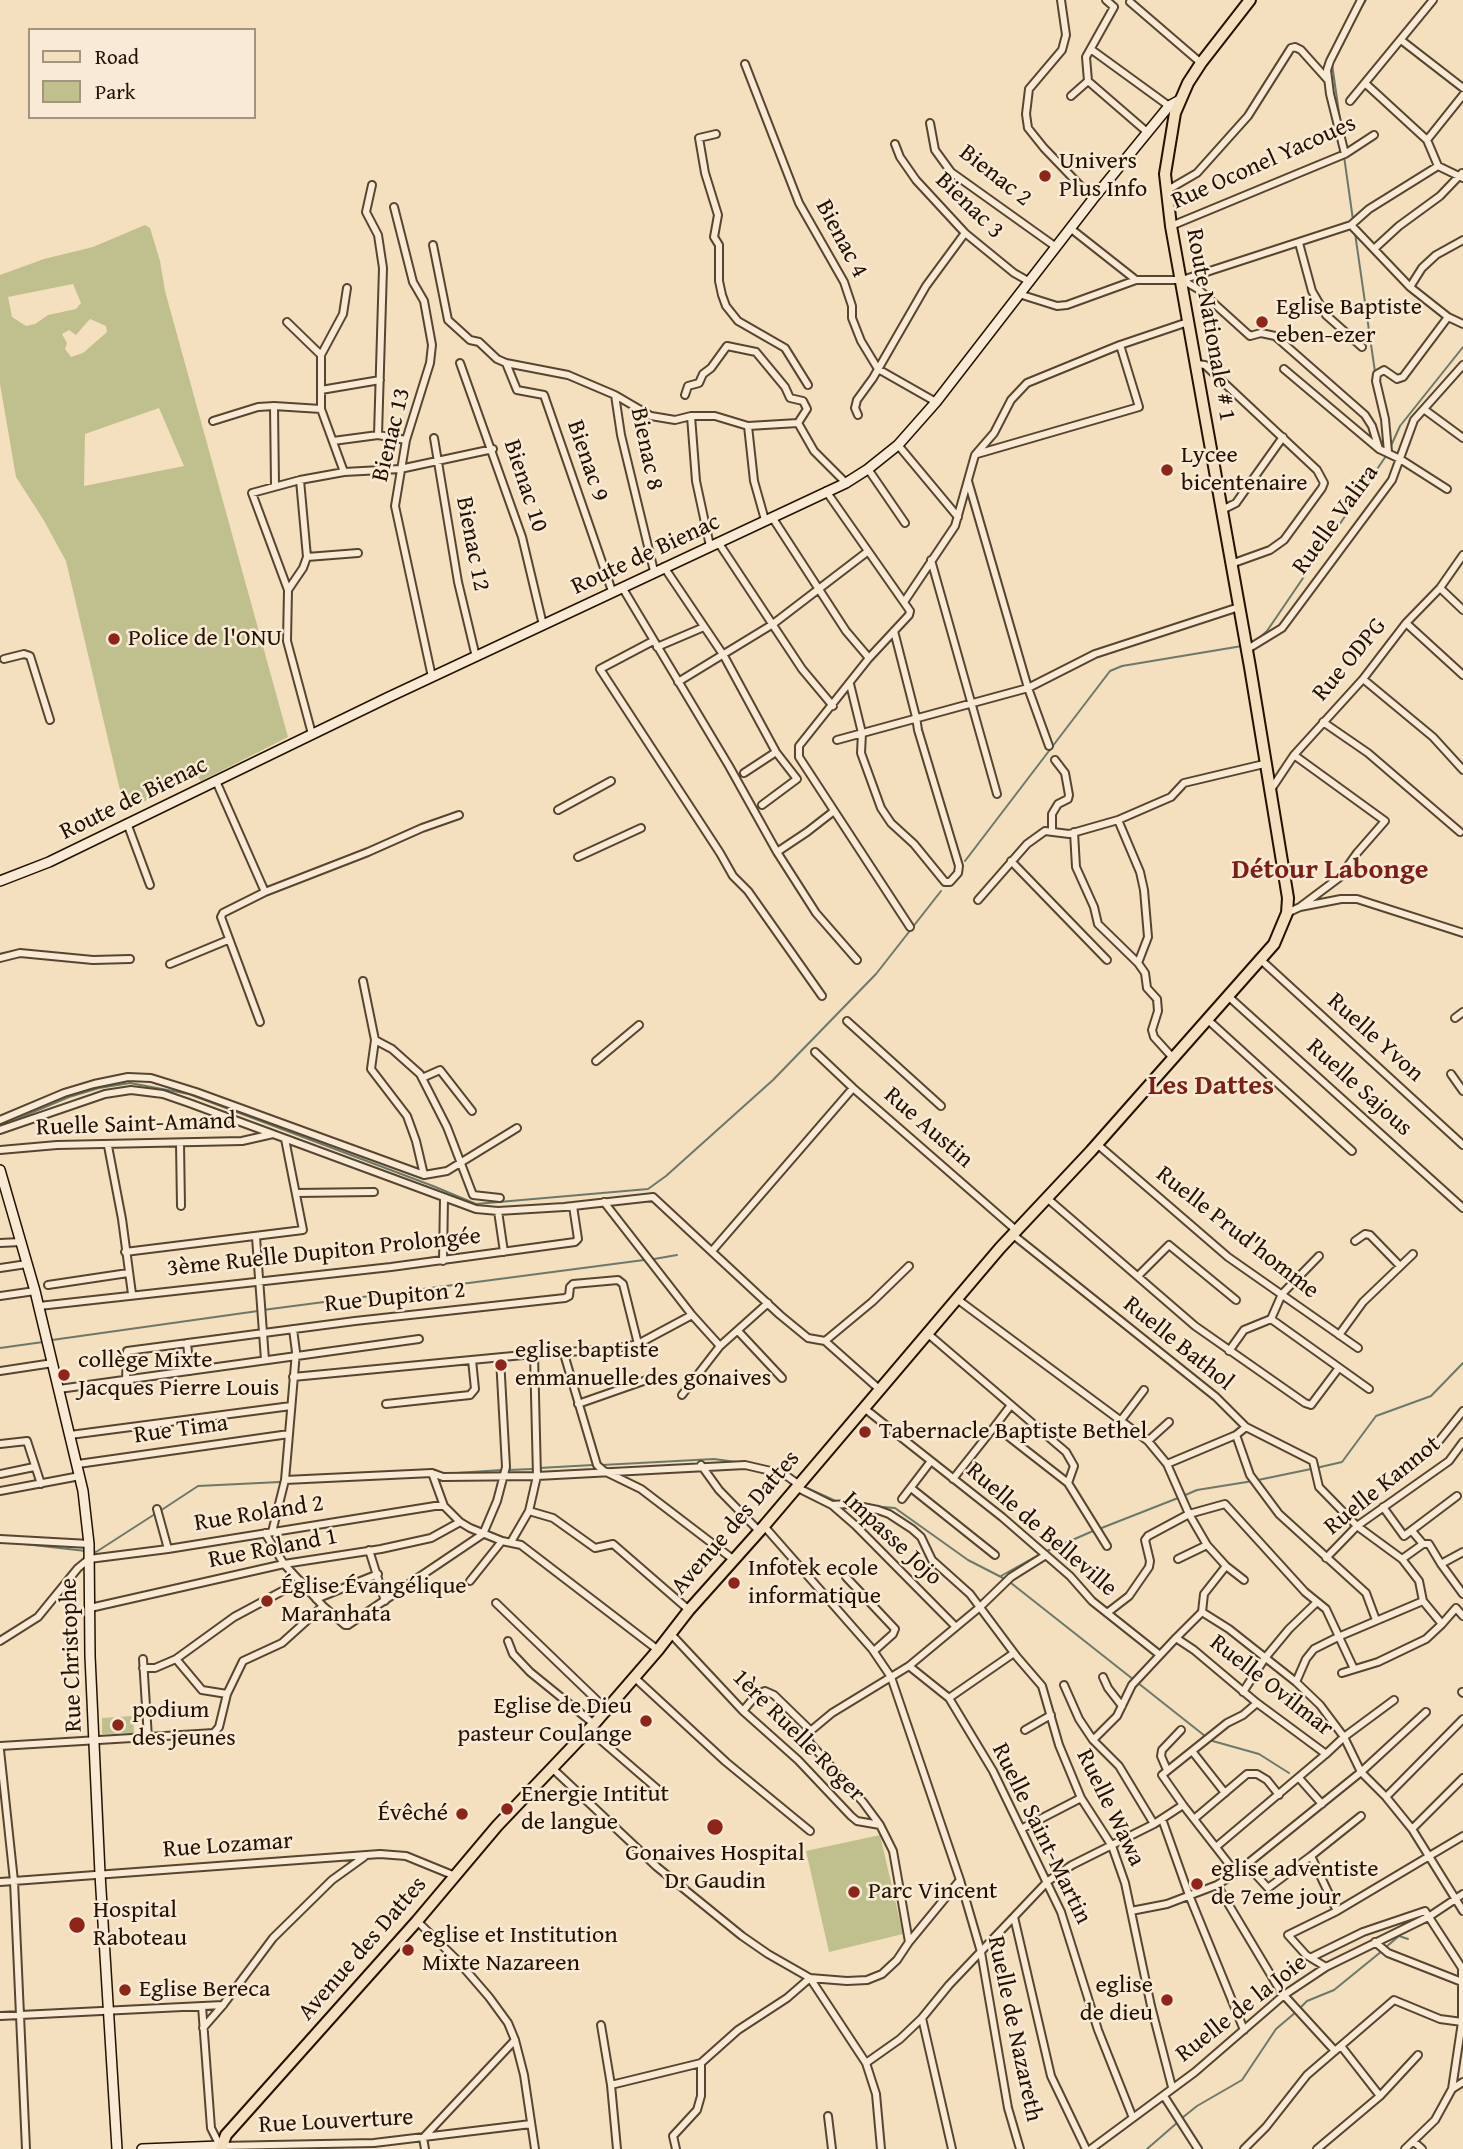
<!DOCTYPE html>
<html>
<head>
<meta charset="utf-8">
<style>
	body { margin:0 }
	#map { position:relative; width:1463px; height:2149px; overflow:hidden; background:#f4dfbe; font-family:"Gentium Book Plus",serif }
	canvas { display:block }
	.legend { position:absolute; left:28px; top:28px; width:228px; height:91px; box-sizing:border-box; background:#f8ead5; border:2px solid #a39480; margin:0; padding:9px 12px; list-style:none; font-size:21px; color:#231201 }
	.legend li { display:flex; align-items:center; gap:14px; height:35px }
	.legend b { width:35px; border:2px solid #a39480 }
</style>
</head>
<body>
<div id="map">
<canvas width="1463" height="2149"></canvas>
<ul class="legend">
<li><b style="height:9px;background:#f4dfbe"></b>Road</li>
<li><b style="height:19px;background:#c0c08e"></b>Park</li>
</ul>
</div>
<script>
const context = document.querySelector('canvas').getContext('2d');
context.lineJoin = 'round';
function paint(path, color) {
  context.fillStyle = color;
  context.fill(path, 'evenodd');
}
function poly(rows) {
  const path = new Path2D();
  for (const r of rows) {
    path.moveTo(r[0], r[1]);
    for (let i = 2; i < r.length; i += 2) path.lineTo(r[i], r[i + 1]);
  }
  return path;
}
function strokePath(path, color, width, dash) {
  context.strokeStyle = color;
  context.lineWidth = width;
  context.lineCap = dash ? 'butt' : 'round';
  context.setLineDash(dash || []);
  context.stroke(path);
}
function label(font, color, halo, rows, align = 'center') {
  context.font = font + ' "Gentium Book Plus",serif';
  context.lineWidth = 5;
  context.setLineDash([]);
  context.textBaseline = 'middle';
  context.strokeStyle = halo;
  context.fillStyle = color;
  for (const [text, x, y, turn = 0] of rows) {
    context.save();
    context.translate(x, y);
    context.rotate((+turn || 0) * Math.PI / 180);
    context.textAlign = isNaN(turn) ? turn : align;
    if (halo) context.strokeText(text, 0, 0);
    context.fillText(text, 0, 0);
    context.restore();
  }
}
paint(poly([
	[145,225,150,228,160,261,165,291,288,737,201,781,197,776,145,801,123,803,66,561,43,519,16,477,0,384,0,275,44,259,93,247],
	[73,284,81,303,76,309,48,315,35,324,26,326,12,317,8,297],
	[90,319,106,326,107,332,83,353,71,357,65,349,67,343,62,334,69,330,76,335],
	[159,408,184,466,84,486,85,434],
	[133,1716,134,1733,102,1734,102,1718],
	[880,1835,903,1934,829,1952,806,1851]
]), '#c0c08e');
strokePath(poly([
	[1357,14,1366,0],
	[1337,53,1332,64,1340,120],
	[1344,156,1353,220],
	[1355,233,1375,372],
	[1390,448,1400,426,1463,347],
	[1257,640,1267,631,1386,456],
	[965,861,1110,671,1122,666,1242,646],
	[0,1126,69,1097,99,1088,130,1083,189,1094,433,1186,476,1204,648,1189,666,1176,773,1080,876,974,941,891],
	[654,1259,677,1255],
	[263,1310,644,1260],
	[52,1340,258,1311],
	[0,1348,43,1342],
	[602,1465,714,1459,736,1462],
	[539,1468,593,1465],
	[1316,1468,1342,1462,1376,1416,1431,1396,1463,1363],
	[508,1470,533,1469],
	[441,1474,502,1470],
	[1258,1480,1311,1469],
	[807,1488,838,1502],
	[1183,1496,1197,1490,1253,1481],
	[871,1506,895,1508,968,1560,1005,1579],
	[160,1511,198,1486,280,1482],
	[1099,1529,1178,1498],
	[15,1543,86,1551],
	[92,1551,96,1552,155,1514],
	[1047,1551,1093,1531],
	[1001,1576,1042,1553],
	[1011,1583,1134,1680],
	[1138,1683,1205,1736],
	[1209,1740,1259,1754,1289,1773],
	[1386,1947,1399,1936,1408,1939],
	[1300,2008,1307,2001,1334,1990,1382,1951],
	[1182,2118,1197,2106,1242,2080,1276,2029,1296,2012],
	[1147,2149,1178,2122]
]), '#6c796a', 2);
const street = poly([
	[1061,0,1066,35,1062,50,1029,89,1026,114,1028,128,1044,148,1093,199],
	[1130,2,1201,63],
	[1401,40,1463,88],
	[1092,50,1169,106],
	[745,64,799,203,844,282,852,306,852,318,861,341,878,369,936,402],
	[1088,81,1147,132],
	[1366,84,1427,140,1438,166],
	[1071,96,1088,81,1086,57,1114,7,1106,0],
	[1350,101,1433,0],
	[930,123,935,150,951,172,1056,247],
	[716,134,699,138,705,173,718,215,714,237,719,245,719,281,722,295,726,306,738,321,785,348,808,385],
	[1427,140,1463,95],
	[895,144,900,157,916,180,965,233,1014,273,1030,282],
	[1345,154,1330,94,1327,70,1330,61,1361,0],
	[372,185,366,212,378,235,383,268,378,435,406,440],
	[1166,191,1197,173,1248,116,1291,48,1295,47,1301,50,1327,79],
	[394,207,413,282,424,301,432,345,430,363,406,440,395,506,432,677],
	[1351,225,1410,287,1448,317,1463,324],
	[1171,226,1345,154,1374,135],
	[1070,228,1136,280],
	[1299,243,1312,291,1326,315,1362,347],
	[433,245,448,320,470,340,479,342,497,359,506,363,568,375,615,395,621,435,654,571],
	[1374,249,1399,226,1440,196,1462,173],
	[1182,280,1198,289,1250,336,1261,333,1275,336,1365,415,1372,426,1379,449],
	[1410,287,1422,268,1436,255,1463,240],
	[1019,294,1057,306,1067,305,1136,280,1182,280,1351,225,1369,209,1438,166,1463,178],
	[287,322,321,355],
	[460,363,522,537,543,625],
	[506,363,517,390,544,395,612,591],
	[1197,364,1205,365,1317,470,1324,483,1322,488,1284,540,1270,550,1231,564],
	[1284,369,1379,449,1400,459,1447,489],
	[321,390,380,380],
	[615,395,651,416,675,420,691,416,715,416,748,426,798,423,807,409,803,401,790,398,785,387,756,352,727,346,711,368,703,374,699,383,688,386,685,395],
	[1425,410,1463,438],
	[858,415,855,408,857,400,873,378,926,286,965,233],
	[691,416,696,481,710,546],
	[213,421,258,407,274,406],
	[798,423,814,451,846,483],
	[748,426,754,481,765,520],
	[434,438,458,582,476,657],
	[333,441,378,435],
	[898,445,958,517],
	[1388,452,1385,419,1376,381,1377,374,1384,370,1397,379,1403,377,1448,317],
	[977,454,1139,407,1120,345],
	[868,469,905,523],
	[344,472,321,409,321,355,343,314,347,288],
	[300,480,307,557,303,568,288,590,287,641,312,734],
	[968,481,1028,688,1049,746],
	[275,485,274,406,321,409],
	[826,491,910,611,909,615,869,658],
	[1222,510,1236,503,1283,437],
	[772,517,846,631,869,658,799,746,799,757,910,927],
	[718,542,802,669,833,706],
	[307,557,358,553],
	[931,560,997,794],
	[664,567,724,656,776,752,797,779,762,805],
	[622,587,729,766,777,852,816,913,857,960],
	[1440,588,1463,610],
	[288,590,252,493,300,480,344,472,400,469,493,449],
	[904,602,955,526,975,455,994,433,1011,400,1027,383,1120,345,1188,322],
	[1406,623,1463,675],
	[653,641,600,669,720,853,733,876,748,891,822,996],
	[657,647,704,627],
	[1246,650,1282,628,1392,480,1414,420,1463,365],
	[4,659,24,654,30,656,50,720],
	[1363,679,1433,737,1463,770],
	[678,682,773,624,867,552],
	[850,684,862,733,861,753,881,808,891,823,914,844,945,882,950,882,958,873,959,866,918,730,916,717,894,631],
	[1323,722,1368,753,1460,832],
	[837,740,1028,688,1095,654,1239,607],
	[1294,755,1385,821,1357,853,1340,877,1300,907],
	[744,773,776,752],
	[216,781,265,892,223,913,221,917,260,1022],
	[1272,788,1294,755,1363,679,1406,623,1440,588,1463,555],
	[558,810,611,781],
	[1118,820,1140,872,1144,890,1148,937,1138,963],
	[127,823,150,885],
	[1052,832,1052,814,1058,804,1068,799,1069,795,1065,773,1055,760],
	[1074,832,1076,867,1094,907,1098,924,1138,963,1145,973,1147,988,1157,999,1158,1011,1152,1030,1154,1037,1173,1058],
	[777,852,807,832,834,811],
	[578,857,641,828],
	[1011,861,1107,960],
	[265,892,368,852,422,828,459,815],
	[978,900,1027,844,1045,831,1069,834,1118,820,1171,797,1184,783,1264,764],
	[1287,913,1300,907,1341,899,1357,899,1463,933],
	[0,958,20,953,93,960,130,959],
	[1261,960,1463,1145],
	[170,964,228,940],
	[363,981,375,1040,371,1069,407,1116,416,1141,424,1175],
	[1229,997,1463,1208],
	[1455,1018,1463,1012],
	[1208,1020,1352,1151],
	[847,1021,941,1106],
	[375,1040,392,1049,420,1074,447,1127,473,1195,500,1198],
	[815,1052,853,1088,1017,1231],
	[596,1061,639,1025],
	[1451,1074,1463,1091],
	[422,1078,440,1070,472,1111],
	[0,1120,64,1093,94,1084,128,1077,151,1078,196,1092,424,1175,447,1171,517,1128],
	[0,1130,105,1094,131,1090,163,1094,189,1103,476,1209,498,1211,564,1207,653,1197,780,1315,808,1338,825,1341,879,1389],
	[180,1143,181,1206],
	[1097,1144,1228,1257,1358,1348],
	[108,1146,122,1219,132,1294],
	[0,1150,57,1145,242,1141,273,1134],
	[296,1193,374,1192],
	[1048,1199,1195,1326,1305,1403,1311,1405,1338,1369],
	[604,1202,692,1315,720,1346],
	[498,1211,504,1252],
	[1012,1234,1216,1397,1246,1427,1313,1461,1319,1487,1357,1526,1402,1559,1419,1581,1423,1601,1442,1624,1456,1608,1463,1616],
	[256,1237,265,1360],
	[1355,1241,1365,1234,1370,1235,1400,1266],
	[0,1243,21,1242],
	[712,1251,853,1088],
	[125,1252,303,1230,285,1139],
	[1319,1256,1282,1294,1271,1319,1369,1389],
	[443,1261,444,1198],
	[0,1268,27,1264],
	[1138,1276,1169,1245,1236,1300],
	[48,1285,128,1273],
	[0,1296,35,1291],
	[957,1299,1148,1441,1167,1464,1189,1514,1207,1545,1226,1566,1204,1594,1202,1612,1176,1638,1194,1650,1257,1703,1326,1754,1344,1737,1361,1772,1386,1797,1412,1829,1463,1911],
	[39,1306,391,1267,575,1242,578,1239,573,1206],
	[738,1331,782,1378],
	[927,1333,1066,1452,1074,1466,1068,1483],
	[1339,1335,1363,1302,1413,1254],
	[825,1341,872,1302,909,1266],
	[187,1343,190,1371],
	[1229,1351,1244,1330,1271,1319],
	[564,1354,597,1465,604,1471,641,1489,734,1560],
	[0,1371,53,1363],
	[293,1377,534,1354,615,1349,638,1344,692,1315],
	[126,1380,127,1351,355,1321,565,1298,569,1296,570,1287,573,1284,618,1280,623,1284,638,1344],
	[59,1389,419,1339],
	[682,1395,720,1346,768,1303],
	[386,1404,470,1395,475,1389,472,1360],
	[578,1404,655,1377],
	[864,1408,1002,1517,1070,1576,1092,1601,1160,1655],
	[1122,1419,1144,1390],
	[995,1426,1011,1405],
	[70,1435,291,1406],
	[1236,1435,1250,1475,1279,1514,1366,1593,1376,1620],
	[1148,1441,1169,1422],
	[0,1444,27,1441,41,1484],
	[1435,1446,1463,1411],
	[78,1464,289,1434],
	[1167,1464,1236,1435,1246,1427],
	[701,1465,719,1490,759,1531],
	[432,1473,444,1506],
	[0,1474,34,1467],
	[953,1479,995,1426,1068,1483,1107,1546],
	[285,1480,432,1473,443,1477,537,1476,745,1465,784,1474,798,1484],
	[796,1487,832,1505,855,1525,956,1627],
	[911,1488,995,1555],
	[0,1491,80,1476],
	[902,1499,931,1461],
	[832,1505,848,1504,878,1510,889,1514,912,1529,921,1537,932,1560,970,1594,1017,1657,1042,1686,1059,1745,1081,1798,1112,1846,1125,1883,1151,2006,1172,2087],
	[1383,1507,1404,1536,1457,1496],
	[157,1509,168,1549],
	[529,1511,553,1518,595,1548,613,1544,689,1610],
	[764,1526,872,1649,891,1677,960,1880,981,1952,1008,2108,1020,2149],
	[1412,1531,1423,1544,1429,1544,1441,1564],
	[272,1532,285,1480,288,1446,296,1352,293,1329],
	[0,1539,89,1544],
	[511,1542,529,1511,537,1476,534,1354],
	[369,1550,385,1601],
	[1463,1552,1441,1564,1463,1594],
	[1326,1558,1357,1526,1449,1461,1463,1442],
	[1178,1559,1207,1545],
	[1402,1559,1423,1544],
	[1226,1566,1244,1580],
	[846,1577,895,1629,893,1634,874,1651],
	[470,1581,502,1541],
	[316,1599,378,1574],
	[496,1603,606,1709],
	[323,1606,345,1625,348,1625,483,1534,497,1501,506,1467,500,1358],
	[90,1608,284,1564,381,1549,431,1538,460,1522],
	[1202,1612,1229,1629,1296,1682],
	[1107,1613,1129,1596,1149,1567,1150,1561,1145,1540,1148,1536,1189,1514,1225,1504,1305,1592,1326,1609,1354,1669],
	[671,1634,743,1711,798,1760,851,1816,857,1821,880,1825,893,1851,909,1942],
	[0,1641,38,1617,78,1568,89,1559,168,1549,435,1506,444,1506,460,1522,470,1528,502,1541,521,1545,658,1650],
	[508,1641,513,1654,530,1672,594,1724],
	[143,1659,148,1738],
	[909,1666,949,1698,993,1771,1061,1912,1098,2030,1133,2118],
	[143,1668,155,1668,176,1659],
	[1342,1673,1378,1662,1426,1639,1442,1624],
	[1103,1677,1108,1688,1122,1706],
	[635,1678,726,1762,810,1831],
	[1064,1685,1079,1719,1093,1740,1119,1766,1154,1824],
	[1243,1692,1265,1658,1289,1629,1316,1603],
	[1462,1692,1463,1693],
	[227,1694,202,1690,176,1659,234,1617,301,1581],
	[949,1698,1014,1653],
	[1394,1700,1344,1737,1320,1705,1296,1682,1306,1659,1314,1649,1338,1637,1423,1601],
	[743,1711,757,1694,765,1691,774,1695,810,1730],
	[589,1730,662,1793],
	[1025,1730,1051,1715],
	[1093,1740,1117,1716,1132,1685,1176,1638],
	[0,1746,214,1733,219,1727,227,1694,243,1661,282,1643,323,1606,284,1564,265,1533],
	[0,1750,14,1881,26,2149],
	[1192,1751,1225,1793],
	[553,1769,657,1867,742,1936,768,1954,810,1978,866,2063,876,2094,881,2149],
	[1167,1770,1161,1756,1162,1750,1181,1730],
	[1299,1778,1322,1804],
	[1386,1797,1463,1719],
	[1162,1819,1189,1895,1244,2030],
	[1194,1819,1247,1774,1257,1774,1267,1780,1279,1795],
	[880,1825,863,1802,809,1742,808,1733,832,1713,909,1666,980,1607,1011,1577,1046,1555],
	[1021,1829,1081,1798],
	[1412,1829,1463,1778],
	[1216,1847,1326,1754],
	[1311,1856,1361,1816],
	[1247,1865,1268,1888,1311,1856,1337,1911],
	[1236,1873,1183,1805,1162,1775,1227,1723,1243,1715,1257,1703],
	[0,1882,380,1854,406,1856,455,1876],
	[1217,1885,1281,1992,1335,2051],
	[1131,1911,1167,1904,1217,1885,1236,1873,1361,1772,1426,1712],
	[1014,1917,1051,2076,1086,2149],
	[417,1921,457,1960,489,1997,508,2023,515,2040,524,2075,535,2149],
	[1375,1942,1388,1953,1462,1982],
	[1312,1957,1363,1932,1425,1911,1462,1968,1462,2022,1452,2089,1435,2120,1405,2149],
	[1326,1967,1306,1955,1288,1935,1337,1911,1463,1836],
	[810,1978,847,1981,867,1980,882,1974,897,1960,909,1942,960,1880],
	[202,2006,211,2128,220,2146,374,2143,531,2124],
	[0,2016,223,2005],
	[922,2018,952,2149],
	[601,2025,611,2085,617,2149],
	[203,2028,223,2005,273,1938,332,1880,364,1857],
	[1341,2046,1380,2096],
	[866,2063,900,2039,922,2018,949,1985,1048,1881,1072,1865,1154,1824,1183,1805],
	[611,2085,701,2063],
	[1452,2089,1463,2082],
	[1164,2096,1198,2149],
	[828,2116,832,2149],
	[1413,2141,1422,2149],
	[425,2149,423,2138,515,2040],
	[676,2149,673,2136,697,2110,701,2096,701,2063,738,2030,787,1998,810,1978],
	[1091,2149,1195,2072,1284,1995,1326,1967,1430,1916,1463,1894],
	[1244,2149,1266,2127,1307,2075,1394,2000,1440,2019,1462,2022],
	[1317,2149,1380,2096,1418,2055]
]);
const secondary = poly([
	[0,881,49,862,389,697,846,483,868,469,898,445,936,402,1093,199,1169,106,1180,100],
	[0,1170,35,1291,83,1491,89,1544,90,1656,100,1874,117,2149],
	[142,2149,220,2146]
]);
const primary = poly([
	[221,2149,226,2135,417,1921,497,1826,594,1724,658,1650,689,1610,764,1526,1000,1248,1091,1151,1274,944,1287,913,1288,898,1250,667,1171,226,1165,174,1175,113,1188,83,1201,63,1250,0]
]);
strokePath(street, '#574530', 10);
strokePath(secondary, '#231201', 12);
strokePath(primary, '#231201', 14);
strokePath(street, '#f8ead5', 6);
strokePath(secondary, '#f8ead5', 9);
strokePath(primary, '#f4dfbe', 10);
for (const [x, y, r, color] of [
	[1045,176,7,"#8f2418"],
	[1262,322,7,"#8f2418"],
	[1167,470,7,"#8f2418"],
	[114,639,7,"#8f2418"],
	[501,1365,7,"#8f2418"],
	[64,1375,7,"#8f2418"],
	[865,1432,7,"#8f2418"],
	[734,1583,7,"#8f2418"],
	[267,1601,7,"#8f2418"],
	[646,1721,7,"#8f2418"],
	[118,1725,7,"#8f2418"],
	[507,1809,7,"#8f2418"],
	[462,1814,7,"#8f2418"],
	[715,1827,9,"#8f2418"],
	[1197,1884,7,"#8f2418"],
	[854,1892,7,"#8f2418"],
	[77,1925,9,"#8f2418"],
	[408,1950,7,"#8f2418"],
	[125,1990,7,"#8f2418"],
	[1167,2000,7,"#8f2418"]
]) {
  const dot = new Path2D();
  dot.arc(x, y, r, 0, 2 * Math.PI);
  context.fillStyle = color;
  context.fill(dot);
  strokePath(dot, '#f8ead5', 2.5);
}
label('24px', '#231201', '#f8ead5', [
	["Univers",1059,162],
	["Plus Info",1059,190],
	["Eglise Baptiste",1276,308],
	["eben-ezer",1276,336],
	["Lycee",1181,456],
	["bicentenaire",1181,484],
	["Police de l'ONU",128,639],
	["eglise baptiste",515,1351],
	["emmanuelle des gonaives",515,1379],
	["collège Mixte",78,1361],
	["Jacques Pierre Louis",78,1389],
	["Tabernacle Baptiste Bethel",879,1432],
	["Infotek ecole",748,1569],
	["informatique",748,1597],
	["Église Évangélique",281,1587],
	["Maranhata",281,1615],
	["Eglise de Dieu",632,1707,"right"],
	["pasteur Coulange",632,1735,"right"],
	["podium",132,1711],
	["des jeunes",132,1739],
	["Energie Intitut",521,1795],
	["de langue",521,1823],
	["Évêché",448,1814,"right"],
	["Gonaives Hospital",715,1854,"center"],
	["Dr Gaudin",715,1882,"center"],
	["eglise adventiste",1211,1870],
	["de 7eme jour",1211,1898],
	["Parc Vincent",868,1892],
	["Hospital",93,1911],
	["Raboteau",93,1939],
	["eglise et Institution",422,1936],
	["Mixte Nazareen",422,1964],
	["eglise",1153,1986,"right"],
	["de dieu",1153,2014,"right"],
	["Eglise Bereca",139,1990]
], 'left');
label('24px', '#231201', '#f8ead5', [
	["Rue Oconel Yacoues",1264,163,-24],
	["Bienac 2",995,176,38],
	["Bienac 3",969,206,44],
	["Bienac 4",841,239,62],
	["Route Nationale # 1",1210,325,80],
	["Bienac 13",392,435,-76],
	["Bienac 8",646,449,78],
	["Bienac 9",587,461,71],
	["Bienac 10",525,486,72],
	["Ruelle Valira",1336,520,-54],
	["Bienac 12",472,544,79],
	["Route de Bienac",646,555,-25],
	["Rue ODPG",1350,660,-50],
	["Route de Bienac",134,799,-26],
	["Ruelle Yvon",1375,1038,42],
	["Ruelle Sajous",1359,1088,42],
	["Ruelle Saint-Amand",136,1125,-2],
	["Rue Austin",928,1128,41],
	["Ruelle Prud'homme",1237,1233,38],
	["3ème Ruelle Dupiton Prolongée",324,1253,-6],
	["Rue Dupiton 2",395,1298,-6],
	["Ruelle Bathol",1178,1344,39],
	["Rue Tima",181,1430,-8],
	["Ruelle Kannot",1383,1486,-39],
	["Rue Roland 2",259,1514,-9],
	["Avenue des Dattes",736,1523,-49],
	["Ruelle de Belleville",1041,1530,41],
	["Impasse Jojo",892,1539,43],
	["Rue Roland 1",273,1549,-11],
	["Rue Christophe",72,1655,-92],
	["Ruelle Ovilmar",1271,1686,38],
	["1ère Ruelle Roger",798,1736,45],
	["Ruelle Wawa",1110,1808,64],
	["Ruelle Saint-Martin",1041,1834,64],
	["Rue Lozamar",228,1846,-4],
	["Avenue des Dattes",363,1949,-49],
	["Ruelle de la Joie",1242,2009,-38],
	["Ruelle de Nazareth",1014,2029,78],
	["Rue Louverture",336,2122,-3]
]);
label('bold 28px', '#7a1f14', '#f8ead5', [
	["Détour Labonge",1330,871],
	["Les Dattes",1211,1087]
]);
</script>
</body>
</html>
